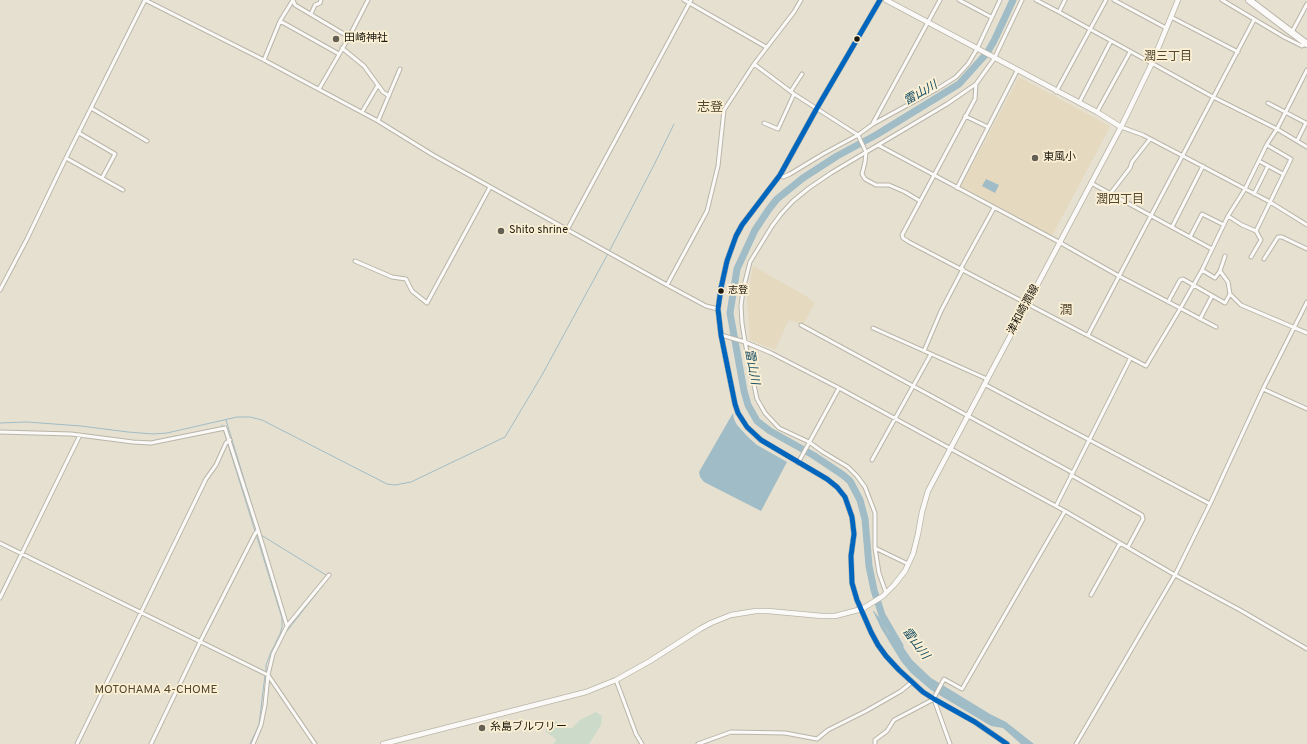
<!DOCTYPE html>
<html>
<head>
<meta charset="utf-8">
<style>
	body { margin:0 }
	canvas { display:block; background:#e6e0d0 }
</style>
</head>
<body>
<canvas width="1307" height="744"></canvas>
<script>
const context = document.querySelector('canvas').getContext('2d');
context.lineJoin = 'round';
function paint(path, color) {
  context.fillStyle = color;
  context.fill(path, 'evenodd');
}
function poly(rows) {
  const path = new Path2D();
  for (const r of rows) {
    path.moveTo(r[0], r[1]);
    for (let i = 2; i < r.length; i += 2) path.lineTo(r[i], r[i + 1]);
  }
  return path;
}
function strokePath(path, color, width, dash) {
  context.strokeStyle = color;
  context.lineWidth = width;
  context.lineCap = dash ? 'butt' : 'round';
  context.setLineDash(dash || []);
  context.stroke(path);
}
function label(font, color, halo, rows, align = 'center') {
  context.font = font + ' Overpass,"Noto Sans JP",sans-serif';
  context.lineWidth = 3.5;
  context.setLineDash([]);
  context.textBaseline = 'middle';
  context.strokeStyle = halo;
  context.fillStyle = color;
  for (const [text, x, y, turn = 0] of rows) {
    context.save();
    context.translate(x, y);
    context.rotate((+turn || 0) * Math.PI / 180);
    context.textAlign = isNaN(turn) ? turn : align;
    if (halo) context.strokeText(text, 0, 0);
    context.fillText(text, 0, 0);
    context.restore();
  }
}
paint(poly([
	[1019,77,1110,126,1109,129,1052,236,961,186],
	[753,266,806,296,815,303,803,325,789,320,775,350,750,340,747,298]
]), '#e5dac0');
paint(poly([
	[596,712,602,716,601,725,589,744,553,744,555,742,556,739,546,732,546,727,551,722,555,721,568,728,572,728,580,720]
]), '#ccdbc9');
paint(poly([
	[986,179,999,185,995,193,982,186],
	[733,413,734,419,737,425,749,438,757,445,787,462,761,511,704,482,700,477,699,472],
	[873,611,874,611,876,614,881,619,888,633,899,641,912,660,931,678,990,714,1006,722,1034,744,1021,744,1003,728,991,726,931,690,911,673,901,661,881,628]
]), '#a0bcc6');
strokePath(poly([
	[226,420,261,535,326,575],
	[0,423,27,422,81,426,128,432,153,434,167,433,237,417,250,417,262,420,387,484,395,485,411,482,505,437,542,375,611,248,655,163,674,124],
	[222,425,255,531],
	[256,534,282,618,282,627,280,634,271,652,266,665,266,672],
	[287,631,327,580],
	[250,744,259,725,265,675]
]), '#a0bcc6', 1);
strokePath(poly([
	[900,646,882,615,874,590,869,566,865,519,860,500,850,481,843,475,813,455,770,431,757,421,748,405,744,391,730,313,737,269,755,230,769,209,777,199,803,178,837,156,876,135,959,84,987,53,994,41,1013,0]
]), '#a0bcc6', 7);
const street = poly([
	[145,0,264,60,378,121,433,155,667,285,706,306,718,309],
	[684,0,766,47],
	[959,0,991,17],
	[1022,0,994,59,976,84,975,99,902,235,903,238,909,242,1146,366,1180,309,1202,270,1228,216,1245,189,1267,144,1277,129,1307,70],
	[1036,0,1059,12],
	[1065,0,1059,12,1213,97,1277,129,1307,147],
	[1114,0,1166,28],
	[1222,0,1284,37,1302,46,1306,44],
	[311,14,315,5,320,3,321,0],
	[1171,17,1238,52],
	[280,21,339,54],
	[1292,32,1307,4],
	[342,48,364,66,383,92,389,96],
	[264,60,280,21,293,0,295,5,349,37],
	[754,64,794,94,858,135,866,152,865,162,862,174,865,179,876,185,889,185,905,192,920,201],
	[319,89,348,39,368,0],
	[791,91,802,74],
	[1056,92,1106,0],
	[1079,103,1111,41],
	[1268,103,1306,123,1297,141],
	[91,108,147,141],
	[362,112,378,85],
	[1097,112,1130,52],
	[965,116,988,127],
	[378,121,400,69],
	[764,123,778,129,794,94],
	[873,123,940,0],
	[1121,127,1143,135,1183,156,1270,202,1307,225],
	[79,133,115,154,102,178],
	[878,145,947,104,976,84],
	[66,158,123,190],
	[1259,161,1283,174],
	[780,175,783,177,790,174,823,154,858,135,873,124,937,89,956,77,968,64,977,49,1000,0],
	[1091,183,1212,249],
	[957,188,1017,71],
	[1110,194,1130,168,1132,162,1150,139],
	[1254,194,1268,166],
	[1228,216,1242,225,1256,231],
	[1172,227,1203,166],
	[567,230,691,0],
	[1190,237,1202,214,1224,225],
	[1251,257,1261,240,1256,231,1291,159,1267,145],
	[1264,259,1278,237,1282,237,1307,249],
	[355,261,392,277,406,279,412,291,427,303,490,187],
	[961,268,994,208],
	[1202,270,1215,278,1220,271,1225,256],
	[667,285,707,211,718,166,724,110,754,64,794,12,801,0],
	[0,290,27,239,63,164,145,0],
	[1230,294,1241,305,1307,333],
	[1168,302,1180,280,1183,279,1225,303,1230,294,1228,282,1220,271],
	[1200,319,1212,296],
	[801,325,1073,473],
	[873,328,987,379],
	[721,335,745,342,771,353,839,388,1065,511,1175,575,1240,610,1307,649],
	[1088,335,1254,20],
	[924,351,941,311,963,269],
	[984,384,1210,504],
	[1263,389,1307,409],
	[0,432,71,434,133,442,151,443,225,428,258,530,287,626],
	[872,460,931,354],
	[798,463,839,388],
	[1071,475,1142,515,1143,519,1128,547],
	[1056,506,1130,359],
	[0,543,268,675,315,744],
	[875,548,908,564],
	[886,593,879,573,875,548,875,513,865,487,857,476,848,467,823,452,809,442,779,428,765,413,757,399,745,342,742,323,741,306,743,290,750,262,772,226,781,214,793,201,809,188,831,173,878,145,1059,242,1119,276,1216,327],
	[1091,595,1120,543],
	[0,598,80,435],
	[616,680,636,734,642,744],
	[77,744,206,479,216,465,226,443,230,440],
	[151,744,200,642,255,534,258,530],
	[253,744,261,725,265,705,268,675,273,654,287,626,329,575],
	[698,744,731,732,785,733,817,739,828,730,866,711,901,691,912,682],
	[875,744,875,740,887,731,894,720,934,699],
	[950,744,936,705,934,699,935,696,944,679,962,689,1065,511],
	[1076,744,1175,575,1210,504,1263,389,1307,302]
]);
const secondary = poly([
	[880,0,817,108,780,175,742,225,736,236,727,261,721,288,718,309,721,335,735,404,738,413,747,427,761,440,827,479,837,487,845,497,852,517,854,534,851,556,852,583,857,600,871,632,878,645,886,656,899,670,923,692,934,699,975,722,1007,744],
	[886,0,1097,112,1121,127],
	[383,744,586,692,616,680,650,661,700,629,711,623,731,615,756,611,768,611,822,616,835,616,862,609,883,596,894,585,905,571,913,554,918,534,922,512,928,491,1121,127,1152,63,1178,0]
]);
const highway = poly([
	[1249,0,1307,44]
]);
strokePath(street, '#b9b5a8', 5);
strokePath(secondary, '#b9b5a8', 6);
strokePath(highway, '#b9b5a8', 8);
strokePath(street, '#fbfaf8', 3);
strokePath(secondary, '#fbfaf8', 4.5);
strokePath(highway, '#fbfaf8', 6);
strokePath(poly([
	[880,0,817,108,780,175,742,225,736,236,727,261,721,288,718,309,721,335,735,404,738,413,747,427,761,440,827,479,837,487,845,497,852,517,854,534,851,556,852,583,857,600,871,632,878,645,886,656,899,670,923,692,934,699,975,722,1007,744]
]), '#0065bd', 5);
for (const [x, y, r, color] of [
	[336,39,4,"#635f53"],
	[857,39,3.5,"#1d190f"],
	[1035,158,4,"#635f53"],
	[501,231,4,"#635f53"],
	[721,291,3.5,"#1d190f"],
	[482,728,4,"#635f53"]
]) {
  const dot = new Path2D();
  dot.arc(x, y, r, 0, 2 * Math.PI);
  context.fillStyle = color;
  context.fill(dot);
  strokePath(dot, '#fcf0d4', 1.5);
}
label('10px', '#1d190f', '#fcf0d4', [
	["志登",728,291]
], 'left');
label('11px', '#1d190f', '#fcf0d4', [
	["田崎神社",344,39],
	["東風小",1043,158],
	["Shito shrine",509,231],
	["糸島ブルワリー",490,728]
], 'left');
label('11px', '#1d190f', '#fcf0d4', [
	["津和崎潤線",1024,310,-62]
]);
label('12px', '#524830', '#fcf0d4', [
	["潤三丁目",1168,58],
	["潤四丁目",1120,201],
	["MOTOHAMA 4-CHOME",156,691]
]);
label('italic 12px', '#164e64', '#fcf0d4', [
	["雷山川",921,94,-30],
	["雷山川",751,367,80],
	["雷山川",915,644,53]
]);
label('13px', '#524830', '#fcf0d4', [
	["志登",710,108],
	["潤",1066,311]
]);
</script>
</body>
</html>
